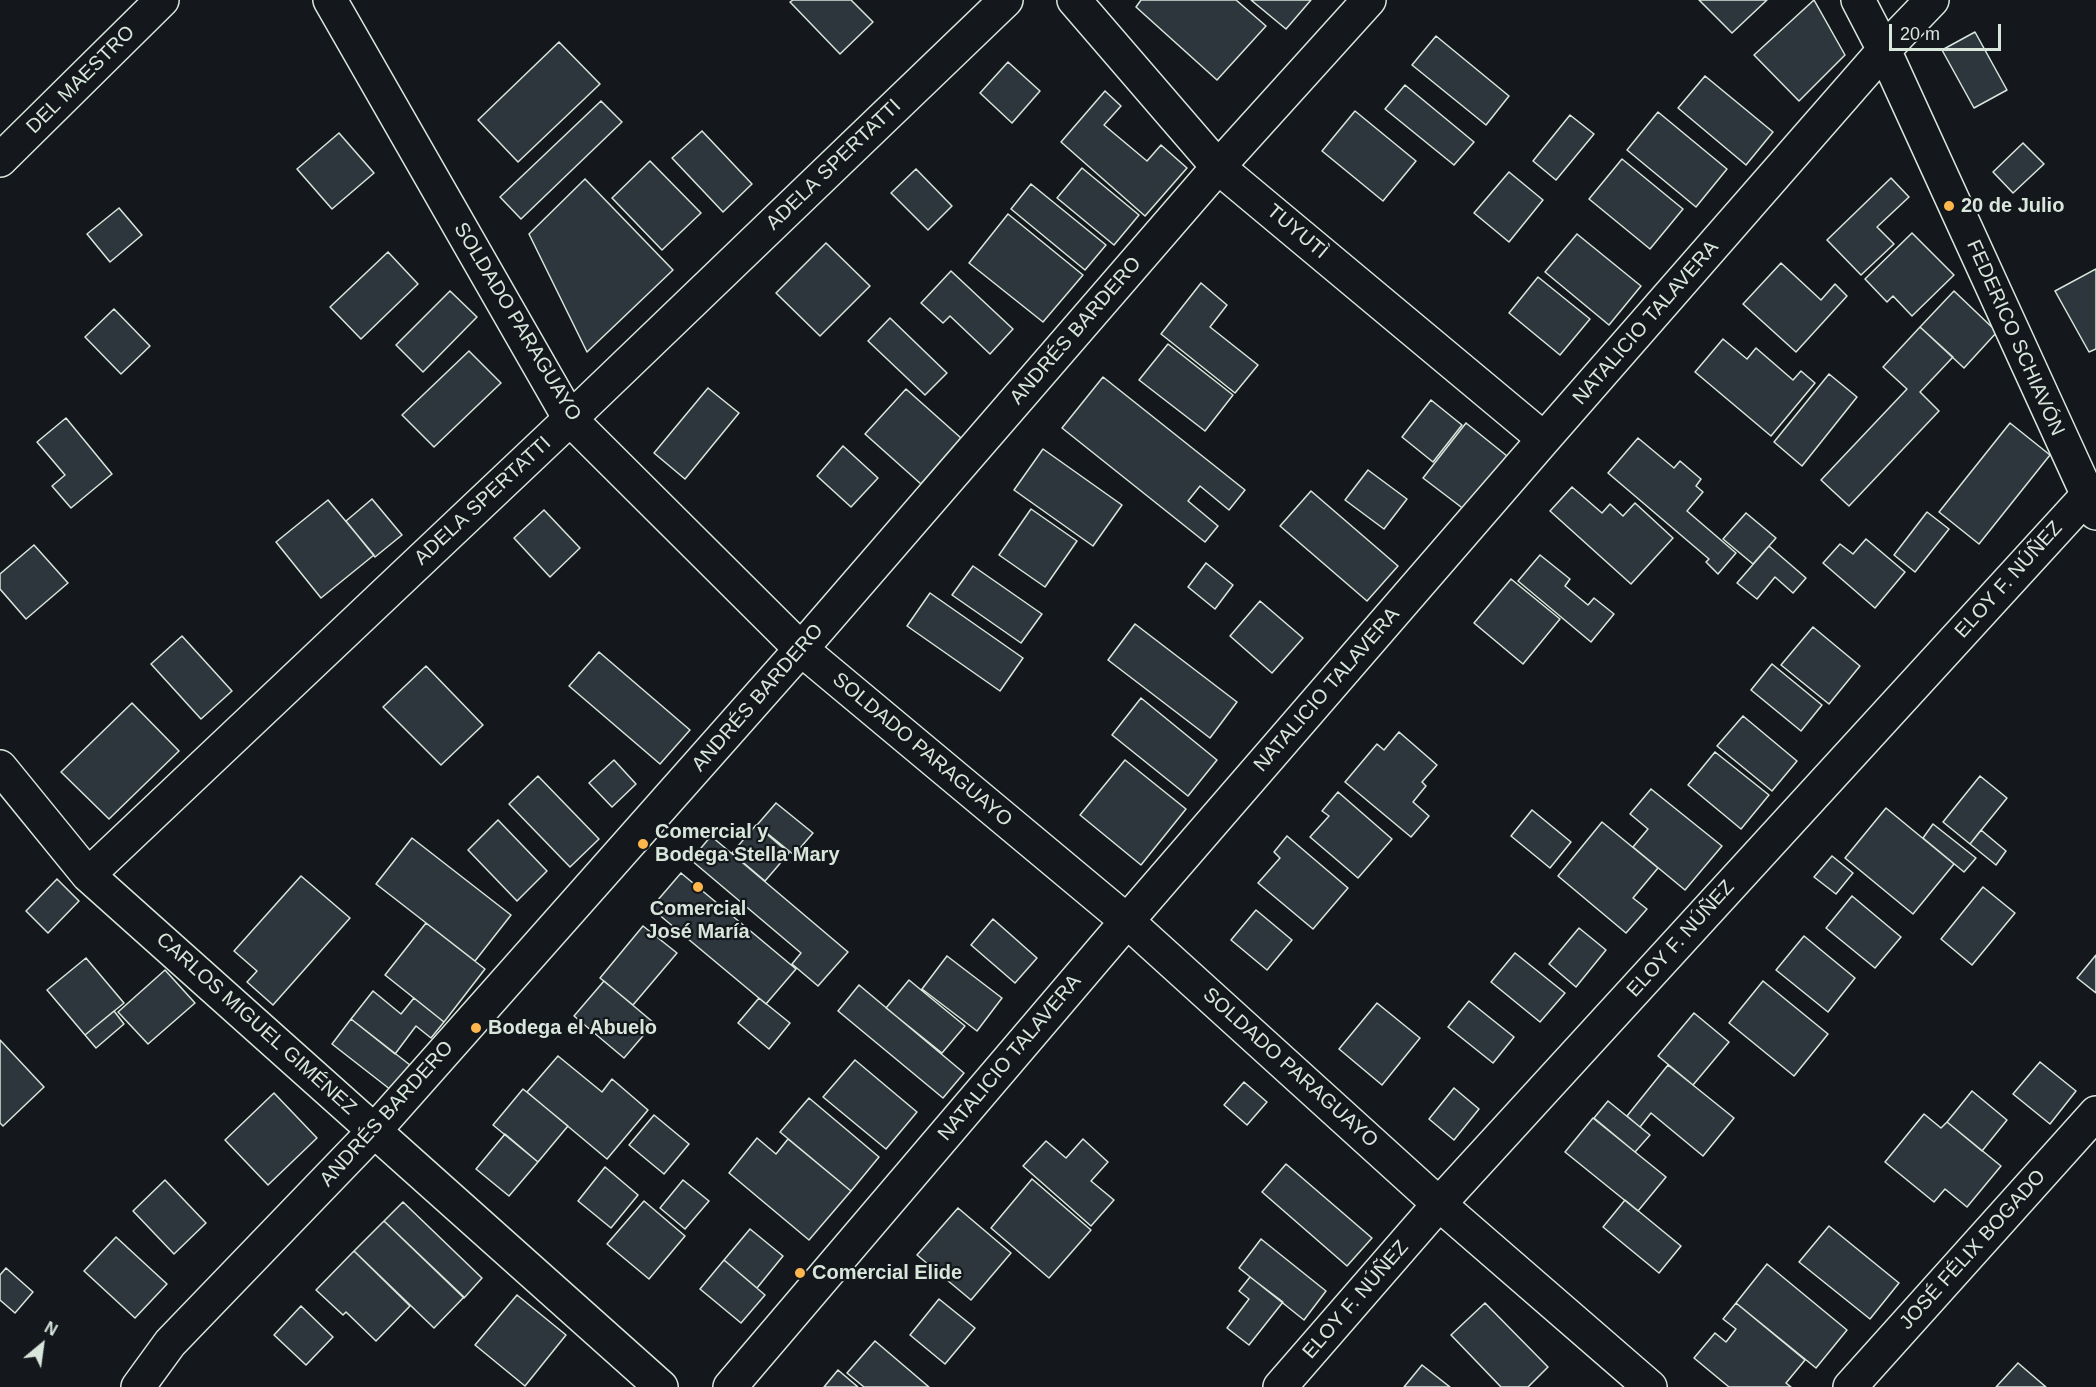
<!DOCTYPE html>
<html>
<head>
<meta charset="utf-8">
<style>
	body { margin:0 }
	#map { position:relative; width:2096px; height:1387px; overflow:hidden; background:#14181c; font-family:Helvetica,sans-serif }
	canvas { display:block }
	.north { position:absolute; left:12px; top:1315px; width:60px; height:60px; -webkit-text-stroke:4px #14181c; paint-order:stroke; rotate:29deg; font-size:16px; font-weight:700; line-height:24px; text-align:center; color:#d8e6dc }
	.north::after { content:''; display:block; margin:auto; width:21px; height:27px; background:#d8e6dc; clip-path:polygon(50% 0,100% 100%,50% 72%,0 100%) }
	.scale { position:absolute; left:1889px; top:24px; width:112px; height:27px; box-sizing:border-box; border:3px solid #d8e6dc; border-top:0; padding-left:8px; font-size:18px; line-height:21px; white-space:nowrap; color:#d8e6dc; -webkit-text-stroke:4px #14181c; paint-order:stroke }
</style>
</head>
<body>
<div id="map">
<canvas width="2096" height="1387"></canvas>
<div class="north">N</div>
<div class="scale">20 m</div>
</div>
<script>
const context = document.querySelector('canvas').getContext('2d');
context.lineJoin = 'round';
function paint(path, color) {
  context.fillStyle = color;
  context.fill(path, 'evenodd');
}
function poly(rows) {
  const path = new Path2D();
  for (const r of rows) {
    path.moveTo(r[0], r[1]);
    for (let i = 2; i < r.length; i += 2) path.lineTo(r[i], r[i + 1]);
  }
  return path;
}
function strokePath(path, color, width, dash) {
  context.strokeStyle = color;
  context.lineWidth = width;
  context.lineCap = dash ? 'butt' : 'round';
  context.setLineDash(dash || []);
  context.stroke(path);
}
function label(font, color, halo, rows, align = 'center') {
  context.font = font + ' Helvetica,sans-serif';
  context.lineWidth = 4.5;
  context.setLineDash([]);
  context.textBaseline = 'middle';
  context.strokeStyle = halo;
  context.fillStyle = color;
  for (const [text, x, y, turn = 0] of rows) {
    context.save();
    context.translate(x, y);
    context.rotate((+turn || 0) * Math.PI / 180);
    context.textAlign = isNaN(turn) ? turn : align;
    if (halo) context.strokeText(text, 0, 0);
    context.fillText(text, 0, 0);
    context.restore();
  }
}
const building = poly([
	[793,0,851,0,873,22,840,54,790,2,793,0],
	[1141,0,1236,0,1266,26,1217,80,1136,7,1141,0],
	[1251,0,1311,0,1286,29,1251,0],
	[1699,0,1767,0,1732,33,1699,0],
	[1814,0,1845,55,1799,101,1754,55,1814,0],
	[1975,32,2007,90,1974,108,1942,50,1975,32],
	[1436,36,1509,96,1486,125,1412,65,1436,36],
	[559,42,600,84,518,162,478,120,559,42],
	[1008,62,1040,91,1012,123,980,93,1008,62],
	[1705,76,1773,132,1746,165,1678,108,1705,76],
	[1405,85,1474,142,1454,165,1385,109,1405,85],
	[1105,91,1121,106,1104,125,1147,161,1161,145,1187,168,1145,216,1061,142,1105,91],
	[601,101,622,122,521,219,500,197,601,101],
	[1355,111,1416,161,1383,201,1322,151,1355,111],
	[1658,112,1727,169,1696,207,1627,150,1658,112],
	[1570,115,1594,134,1556,180,1533,161,1570,115],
	[702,131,752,184,723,212,672,158,702,131],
	[339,133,374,173,332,209,297,169,339,133],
	[2023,143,2044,164,2013,193,1993,172,2023,143],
	[1622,159,1683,209,1650,249,1589,199,1622,159],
	[650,161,701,213,662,250,612,198,650,161],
	[1082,168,1139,215,1114,245,1057,198,1082,168],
	[916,169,952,206,928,230,891,193,916,169],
	[1509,172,1543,200,1509,242,1474,213,1509,172],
	[1891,178,1909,197,1877,227,1894,244,1861,275,1827,240,1891,178],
	[585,179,673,270,587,352,529,234,585,179],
	[1031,184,1106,245,1085,270,1011,209,1031,184],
	[119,208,142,235,110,262,87,234,119,208],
	[1008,214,1083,275,1043,322,969,263,1008,214],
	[1912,233,1954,275,1912,316,1893,296,1887,302,1865,279,1912,233],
	[1577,234,1641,286,1609,325,1545,272,1577,234],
	[826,243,870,286,820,336,776,293,826,243],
	[388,252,418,284,361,339,330,307,388,252],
	[1781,263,1821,300,1835,284,1847,296,1796,352,1743,304,1781,263],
	[2096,269,2096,349,2089,352,2055,291,2096,269],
	[951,271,1013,329,990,354,950,316,943,323,921,303,951,271],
	[1538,277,1590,319,1560,355,1509,313,1538,277],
	[1201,283,1227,305,1210,327,1258,365,1235,393,1161,334,1201,283],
	[450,291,477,317,423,372,396,345,450,291],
	[1954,291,1997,332,1964,368,1920,327,1954,291],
	[114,309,150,346,121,374,85,337,114,309],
	[890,318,947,373,925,395,868,341,890,318],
	[1920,327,1953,357,1920,392,1939,411,1849,506,1821,480,1907,389,1883,367,1920,327],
	[1723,339,1747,359,1756,348,1793,380,1801,371,1815,383,1771,436,1695,372,1723,339],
	[1168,344,1233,395,1205,431,1139,380,1168,344],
	[469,351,501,383,434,447,402,415,469,351],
	[1829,374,1857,397,1802,466,1774,442,1829,374],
	[1103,377,1245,490,1229,510,1200,486,1188,501,1218,526,1205,542,1062,428,1103,377],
	[708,388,739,413,685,479,654,453,708,388],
	[906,389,961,438,921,484,865,434,906,389],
	[1431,400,1462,425,1433,462,1402,437,1431,400],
	[66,418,112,474,71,508,52,486,65,475,37,442,66,418],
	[1466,423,1507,456,1465,510,1423,478,1466,423],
	[2010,423,2050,455,1979,544,1939,512,2010,423],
	[1638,438,1674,468,1680,461,1701,479,1696,486,1703,492,1687,511,1736,553,1718,574,1706,562,1709,559,1608,473,1638,438],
	[843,446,878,478,851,507,817,476,843,446],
	[1043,449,1122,505,1093,546,1014,490,1043,449],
	[1368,470,1407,499,1384,529,1345,500,1368,470],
	[1572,487,1602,513,1610,504,1623,516,1635,503,1673,538,1631,584,1550,511,1572,487],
	[1311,491,1398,566,1367,601,1280,526,1311,491],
	[372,499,402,535,375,557,346,521,372,499],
	[328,500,374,555,321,598,276,542,328,500],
	[1031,509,1077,541,1045,587,999,555,1031,509],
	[544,510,580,548,550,577,514,538,544,510],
	[1927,512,1949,529,1915,572,1894,555,1927,512],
	[1746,513,1776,538,1753,564,1723,539,1746,513],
	[1866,539,1905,572,1875,608,1823,563,1840,544,1853,554,1866,539],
	[34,545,68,583,26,619,0,589,0,574,34,545],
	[1769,546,1806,578,1793,593,1775,577,1757,599,1737,583,1769,546],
	[1540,555,1570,579,1565,586,1588,605,1594,598,1614,614,1591,642,1518,581,1540,555],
	[1206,563,1233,585,1215,609,1188,587,1206,563],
	[973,566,1042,614,1021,643,952,595,973,566],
	[1511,579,1560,619,1523,664,1474,623,1511,579],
	[930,593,1023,658,1000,691,907,626,930,593],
	[1260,601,1303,638,1272,673,1230,636,1260,601],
	[1135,624,1237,702,1210,738,1108,660,1135,624],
	[1813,627,1860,666,1829,704,1781,665,1813,627],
	[182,636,232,691,201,719,151,664,182,636],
	[599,652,690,730,660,764,569,686,599,652],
	[1772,664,1822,705,1801,731,1751,690,1772,664],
	[426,666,483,725,441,765,383,707,426,666],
	[1141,698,1217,760,1188,796,1112,735,1141,698],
	[132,703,179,751,109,819,61,772,132,703],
	[1743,716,1797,761,1772,791,1717,746,1743,716],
	[1399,732,1437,765,1422,782,1426,786,1413,802,1429,816,1411,837,1345,782,1377,744,1384,750,1399,732],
	[1715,752,1769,795,1741,829,1688,785,1715,752],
	[614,760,636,784,612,807,589,783,614,760],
	[1125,760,1186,809,1141,865,1080,815,1125,760],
	[538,776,599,839,570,867,509,804,538,776],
	[1980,776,2007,798,1970,844,1943,822,1980,776],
	[1651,789,1722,846,1685,890,1633,847,1648,829,1630,814,1651,789],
	[1338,792,1392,839,1358,878,1310,837,1329,816,1322,811,1338,792],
	[776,803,813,833,794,855,757,825,776,803],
	[1886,808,1954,864,1913,914,1845,858,1886,808],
	[1532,810,1571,842,1550,868,1511,836,1532,810],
	[498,820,547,871,517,901,468,850,498,820],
	[1602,822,1658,868,1633,898,1647,909,1626,933,1558,876,1602,822],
	[1933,824,1976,858,1964,872,1923,838,1933,824],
	[756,825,789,853,765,881,732,853,756,825],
	[1981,830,2006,851,1996,865,1970,844,1981,830],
	[711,836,848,952,818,986,792,964,801,953,691,860,711,836],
	[1287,836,1348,888,1313,929,1258,883,1280,858,1274,852,1287,836],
	[412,838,511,915,475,961,376,884,412,838],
	[1832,856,1853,873,1836,894,1814,877,1832,856],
	[681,873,796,969,766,1004,651,908,681,873],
	[301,876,350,918,273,1005,247,982,257,971,234,951,301,876],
	[57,879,79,901,48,933,26,911,57,879],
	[1983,887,2015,913,1972,965,1941,939,1983,887],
	[1852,896,1901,937,1875,968,1826,928,1852,896],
	[1256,910,1292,940,1267,970,1231,940,1256,910],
	[993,919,1037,958,1015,983,971,945,993,919],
	[426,923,485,969,444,1022,385,975,426,923],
	[643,926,677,953,633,1005,600,978,643,926],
	[1579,928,1606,950,1576,987,1549,964,1579,928],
	[1804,936,1855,978,1828,1012,1776,970,1804,936],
	[1515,953,1565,993,1540,1022,1491,982,1515,953],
	[2096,955,2096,993,2077,978,2096,955],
	[947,956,1002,998,977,1031,922,989,947,956],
	[86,958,124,1003,85,1035,47,990,86,958],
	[165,970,195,1003,148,1044,118,1012,165,970],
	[909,980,965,1026,942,1053,886,1008,909,980],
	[604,981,654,1023,624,1058,574,1016,604,981],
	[1763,981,1828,1034,1794,1076,1729,1023,1763,981],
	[859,985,964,1073,943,1098,838,1011,859,985],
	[373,991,401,1014,414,998,444,1022,431,1038,416,1026,395,1054,351,1019,373,991],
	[759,998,790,1023,769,1049,738,1023,759,998],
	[1469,1001,1514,1037,1493,1063,1448,1027,1469,1001],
	[1377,1003,1420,1038,1382,1085,1339,1049,1377,1003],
	[114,1011,124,1024,96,1048,85,1035,114,1011],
	[1694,1013,1729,1042,1693,1085,1658,1056,1694,1013],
	[351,1019,410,1065,391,1090,332,1044,351,1019],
	[0,1040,44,1087,3,1126,0,1123,0,1040],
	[558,1056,602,1092,612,1079,648,1110,607,1159,527,1092,558,1056],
	[855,1060,917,1112,886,1149,823,1097,855,1060],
	[2040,1062,2076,1091,2050,1124,2013,1094,2040,1062],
	[1668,1065,1734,1118,1703,1156,1651,1113,1640,1127,1627,1116,1668,1065],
	[1244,1082,1267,1102,1247,1125,1224,1105,1244,1082],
	[1454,1088,1479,1109,1454,1140,1429,1119,1454,1088],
	[523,1089,568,1126,538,1162,493,1125,523,1089],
	[1972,1091,2007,1120,1982,1151,1947,1122,1972,1091],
	[274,1093,317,1138,268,1185,225,1140,274,1093],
	[809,1098,879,1157,851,1191,780,1132,809,1098],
	[1608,1101,1650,1135,1635,1152,1594,1118,1608,1101],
	[1924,1114,1941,1128,1947,1122,2001,1166,1967,1207,1945,1189,1934,1202,1885,1162,1924,1114],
	[654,1115,689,1144,664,1174,629,1145,654,1115],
	[1593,1118,1666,1177,1638,1211,1565,1152,1593,1118],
	[505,1134,538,1162,509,1196,476,1169,505,1134],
	[757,1138,776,1154,788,1139,851,1191,809,1240,729,1173,757,1138],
	[1083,1139,1108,1162,1091,1181,1114,1200,1091,1226,1023,1166,1046,1141,1066,1158,1083,1139],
	[1286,1164,1372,1238,1347,1266,1262,1192,1286,1164],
	[605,1167,638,1195,611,1228,578,1201,605,1167],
	[1032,1179,1091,1230,1049,1278,991,1228,1032,1179],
	[165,1180,206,1223,174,1254,133,1211,165,1180],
	[683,1180,709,1201,685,1229,660,1208,683,1180],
	[1625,1200,1681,1246,1659,1273,1603,1227,1625,1200],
	[644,1201,685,1236,649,1279,607,1244,644,1201],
	[403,1202,482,1278,464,1298,384,1221,403,1202],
	[958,1208,1011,1253,971,1300,917,1255,958,1208],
	[384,1221,464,1297,434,1328,354,1251,384,1221],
	[1829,1226,1899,1283,1870,1319,1799,1262,1829,1226],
	[750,1229,783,1256,757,1288,724,1260,750,1229],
	[116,1237,167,1284,135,1318,84,1271,116,1237],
	[1261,1239,1326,1291,1304,1320,1239,1268,1261,1239],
	[354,1251,410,1306,376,1341,346,1312,343,1315,316,1290,354,1251],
	[724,1260,765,1295,741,1323,700,1289,724,1260],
	[1767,1264,1847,1330,1816,1368,1736,1303,1767,1264],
	[6,1268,33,1292,15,1313,0,1300,0,1275,6,1268],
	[1250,1277,1283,1302,1249,1345,1227,1328,1249,1299,1239,1291,1250,1277],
	[517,1295,566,1335,525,1386,475,1345,517,1295],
	[939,1299,975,1328,945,1364,910,1335,939,1299],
	[1485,1303,1548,1367,1528,1387,1501,1387,1451,1335,1485,1303],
	[1736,1303,1805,1360,1786,1383,1791,1387,1729,1387,1694,1358,1715,1333,1726,1342,1736,1329,1723,1319,1736,1303],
	[301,1306,333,1337,306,1365,274,1335,301,1306],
	[875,1341,929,1387,864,1387,847,1373,875,1341],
	[2018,1363,2046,1387,1996,1387,2018,1363],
	[1422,1365,1450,1387,1404,1387,1422,1365],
	[838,1370,858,1387,824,1387,838,1370]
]);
paint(building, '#2c363c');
strokePath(building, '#d8e6dc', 1.5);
const minor = poly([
	[330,0,570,419,801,649,1127,921,1439,1204,1650,1387],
	[1074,0,1218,167,1544,439],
	[1858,0,1884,50,2096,513],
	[0,160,162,0],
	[0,767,88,875,661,1387],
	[88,875,570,419,1006,0],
	[138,1387,170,1343,375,1130,801,649,1218,167,1369,0],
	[730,1387,1127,921,1544,439,1884,50,1932,0],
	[1280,1387,1439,1204,2087,496,2096,494],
	[1850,1387,2096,1113]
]);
strokePath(minor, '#d8e6dc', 36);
strokePath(minor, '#14181c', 33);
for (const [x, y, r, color] of [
	[1949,206,6,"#ffb74d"],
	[643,844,6,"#ffb74d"],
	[698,887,6,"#ffb74d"],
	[476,1028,6,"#ffb74d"],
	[800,1273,6,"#ffb74d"]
]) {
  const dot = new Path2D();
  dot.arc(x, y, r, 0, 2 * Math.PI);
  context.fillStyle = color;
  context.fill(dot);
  strokePath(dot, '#14181c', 2);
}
label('20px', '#d8e6dc', '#14181c', [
	["DEL MAESTRO",81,80,-45],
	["ADELA SPERTATTI",834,165,-44],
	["TUYUTÌ",1297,232,40],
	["SOLDADO PARAGUAYO",517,322,59],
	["NATALICIO TALAVERA",1646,323,-49],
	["ANDRÉS BARDERO",1076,331,-49],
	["FEDERICO SCHIAVÓN",2015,338,66],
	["ADELA SPERTATTI",483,501,-43],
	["ELOY F. NÚÑEZ",2009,580,-48],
	["NATALICIO TALAVERA",1327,690,-49],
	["ANDRÉS BARDERO",758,698,-49],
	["SOLDADO PARAGUAYO",922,750,40],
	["ELOY F. NÚÑEZ",1681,939,-48],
	["CARLOS MIGUEL GIMÉNEZ",256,1024,42],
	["NATALICIO TALAVERA",1010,1058,-50],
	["SOLDADO PARAGUAYO",1290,1068,42],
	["ANDRÉS BARDERO",387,1114,-48],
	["JOSÉ FÉLIX BOGADO",1973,1250,-48],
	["ELOY F. NÚÑEZ",1356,1300,-49]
]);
label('bold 20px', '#d8e6dc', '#14181c', [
	["20 de Julio",1961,206],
	["Comercial y",655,832],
	["Bodega Stella Mary",655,855],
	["Comercial",698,909,"center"],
	["José María",698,932,"center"],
	["Bodega el Abuelo",488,1028],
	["Comercial Elide",812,1273]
], 'left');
</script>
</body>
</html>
